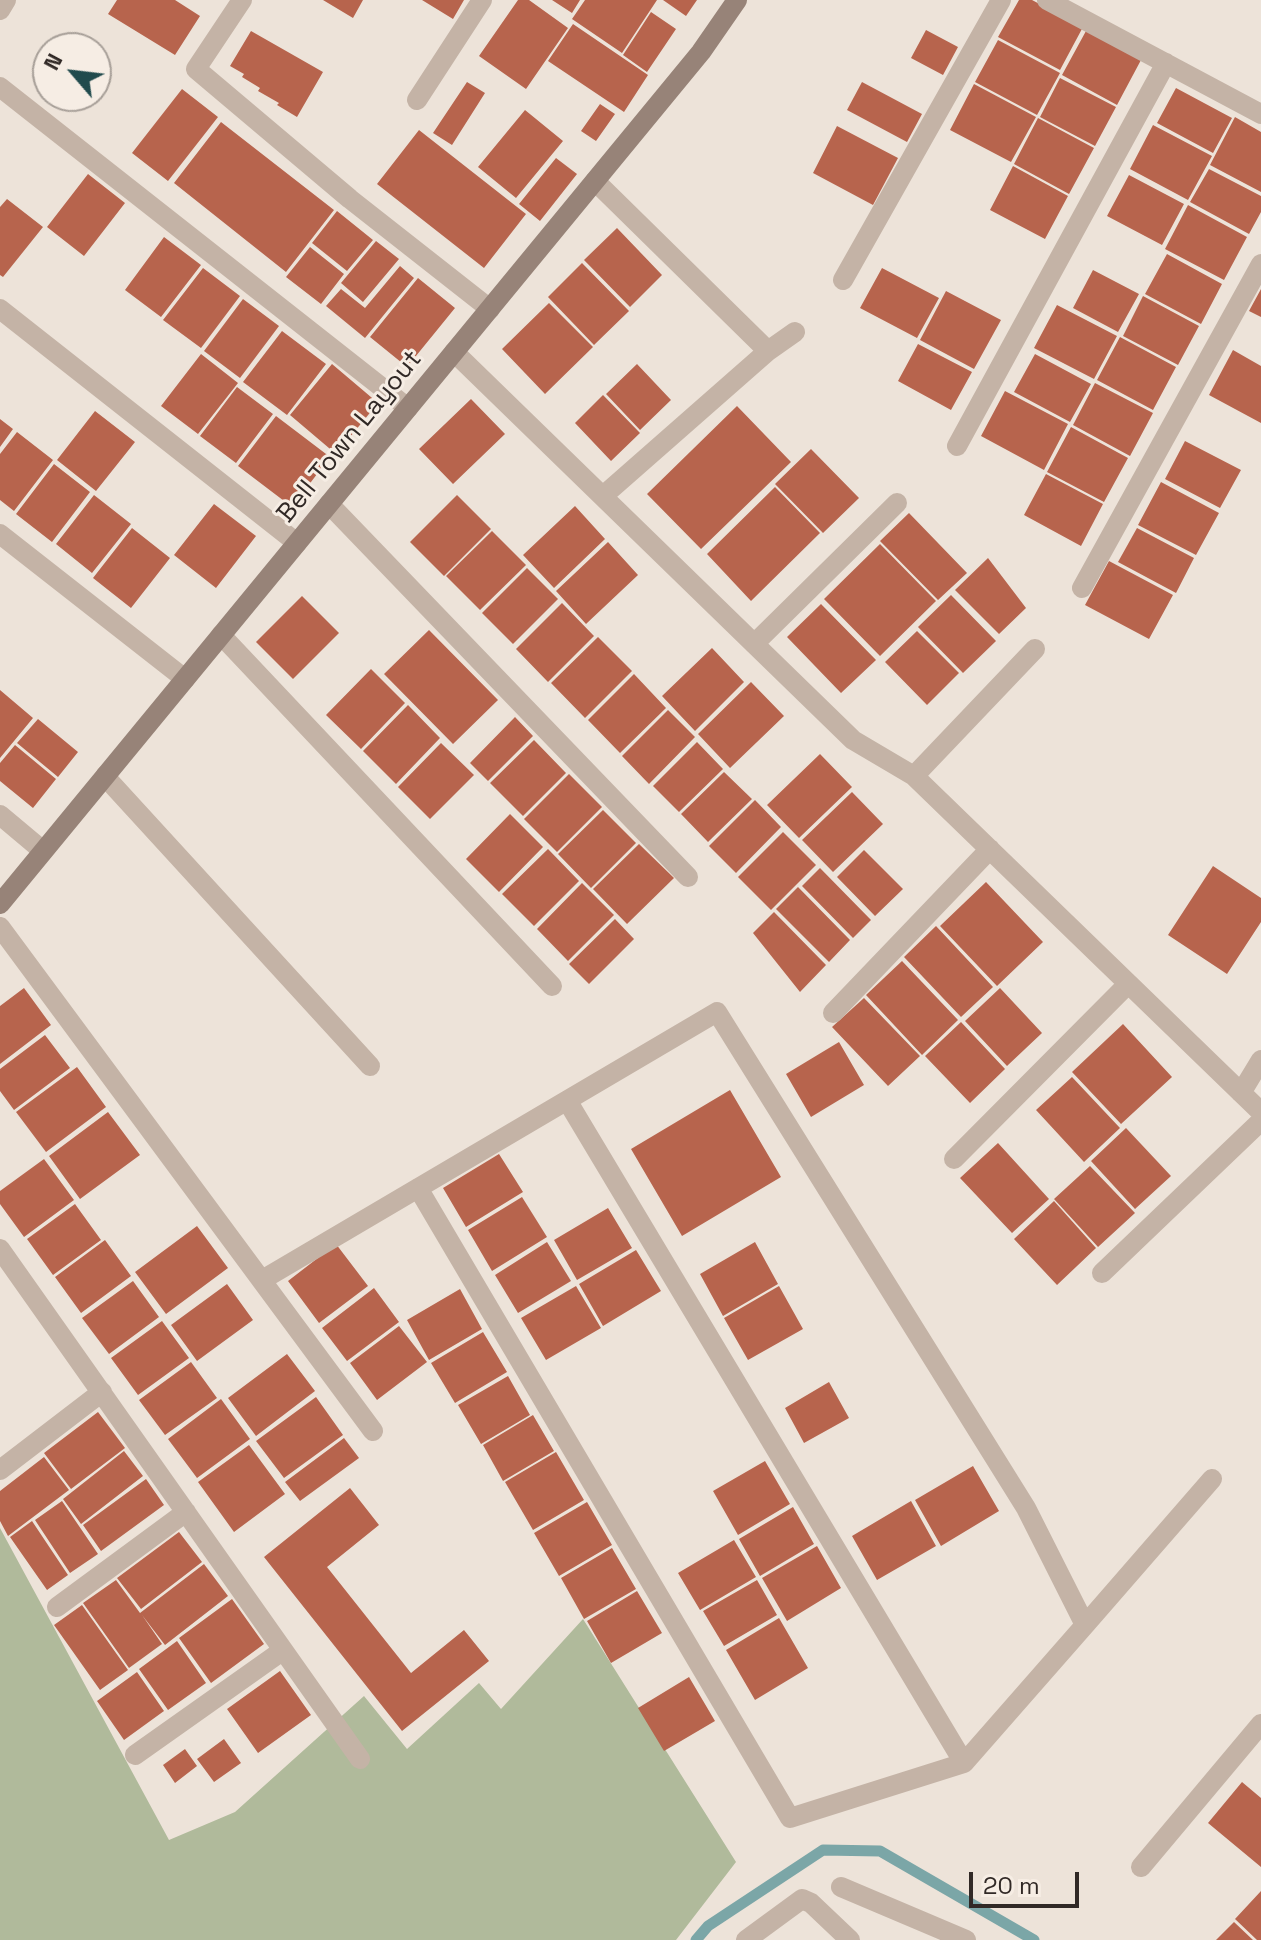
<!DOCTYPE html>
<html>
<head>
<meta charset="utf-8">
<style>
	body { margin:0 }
	#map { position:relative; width:1261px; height:1940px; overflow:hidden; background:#ede3d9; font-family:"Space Grotesk",sans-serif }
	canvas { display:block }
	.north { position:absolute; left:32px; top:32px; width:80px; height:80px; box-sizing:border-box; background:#f6ede4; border:2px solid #a79f98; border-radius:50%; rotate:298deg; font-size:22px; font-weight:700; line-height:32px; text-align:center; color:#312926 }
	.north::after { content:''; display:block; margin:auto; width:28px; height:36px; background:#214b4d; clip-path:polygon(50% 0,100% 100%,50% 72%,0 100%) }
	.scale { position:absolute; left:969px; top:1872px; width:110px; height:36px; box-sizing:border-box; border:4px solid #312926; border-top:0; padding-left:10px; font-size:24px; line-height:28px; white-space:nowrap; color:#312926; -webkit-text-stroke:6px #f6ede4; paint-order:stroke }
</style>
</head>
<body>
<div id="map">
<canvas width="1261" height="1940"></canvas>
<div class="north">N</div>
<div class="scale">20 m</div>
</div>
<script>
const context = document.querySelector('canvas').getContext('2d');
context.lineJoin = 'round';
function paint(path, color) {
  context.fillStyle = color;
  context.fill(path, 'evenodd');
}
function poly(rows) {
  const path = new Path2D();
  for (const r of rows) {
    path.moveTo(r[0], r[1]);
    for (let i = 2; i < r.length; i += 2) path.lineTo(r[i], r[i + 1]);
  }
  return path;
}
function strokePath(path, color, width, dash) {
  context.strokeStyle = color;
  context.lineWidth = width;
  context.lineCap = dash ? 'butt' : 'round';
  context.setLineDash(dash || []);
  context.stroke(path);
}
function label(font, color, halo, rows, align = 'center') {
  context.font = font + ' "Space Grotesk",sans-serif';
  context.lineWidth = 6;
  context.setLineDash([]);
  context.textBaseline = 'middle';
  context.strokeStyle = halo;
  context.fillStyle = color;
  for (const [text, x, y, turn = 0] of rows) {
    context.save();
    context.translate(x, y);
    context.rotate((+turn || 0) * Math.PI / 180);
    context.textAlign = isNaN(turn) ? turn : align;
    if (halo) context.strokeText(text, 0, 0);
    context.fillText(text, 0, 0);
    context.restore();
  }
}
paint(poly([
	[0,1528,169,1840,235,1812,364,1696,407,1749,479,1683,501,1709,583,1619,736,1862,676,1940,0,1940]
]), '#b0ba9b');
strokePath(poly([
	[696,1940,708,1926,823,1850,880,1851,1034,1940]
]), '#7ba6a7', 11);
paint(poly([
	[117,0,175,0,200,16,175,55,108,14],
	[323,0,363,0,353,18],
	[422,0,464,0,453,19],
	[518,0,529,0,568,28,526,89,479,56],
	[552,0,580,0,572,13],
	[585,0,657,0,622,53,572,19],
	[663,0,697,0,686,16],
	[1019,0,1032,0,1083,27,1060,70,998,37],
	[651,12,676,29,647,72,623,55],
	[573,24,648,75,624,112,548,61],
	[926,30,958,47,943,75,911,58],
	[251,31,323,72,297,117,277,105,279,103,258,91,260,88,242,77,244,74,230,66],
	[1086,31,1141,60,1117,105,1062,75],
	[998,40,1060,73,1037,115,975,82],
	[1060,78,1116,107,1095,146,1040,117],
	[467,82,485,93,452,145,433,133],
	[862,82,922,114,907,142,847,110],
	[974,84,1036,117,1011,162,950,130],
	[1176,88,1232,118,1213,153,1157,123],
	[182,89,218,117,168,181,132,153],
	[600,104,615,114,596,141,581,131],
	[525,110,563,141,516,198,478,167],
	[1235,117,1261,132,1261,192,1210,165],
	[1038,118,1094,148,1069,194,1014,164],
	[221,122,334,210,286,272,174,183],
	[1153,125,1212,156,1188,200,1130,169],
	[837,126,898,158,873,205,813,173],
	[419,130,526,214,484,268,377,184],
	[556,158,577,174,540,221,519,204],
	[1013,166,1068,196,1045,239,990,210],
	[1209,169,1261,196,1261,212,1249,234,1190,202],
	[88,174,125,203,84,256,47,227],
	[1129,175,1184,204,1162,245,1107,216],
	[7,199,43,227,3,277,0,275,0,207],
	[1188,205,1247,237,1224,280,1165,249],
	[337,211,373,240,347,271,312,243],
	[617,228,662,275,630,307,584,260],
	[164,237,201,265,161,317,125,290],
	[376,241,399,259,363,302,341,283],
	[310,247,344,274,321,304,286,277],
	[1167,254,1222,284,1201,324,1145,294],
	[582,263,629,311,594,345,548,297],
	[400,266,414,278,365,338,326,306,341,289,365,308],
	[203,268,240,296,201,348,163,320],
	[882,268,939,298,917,338,860,308],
	[1093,270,1139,294,1118,332,1073,308],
	[418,278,455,308,407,367,370,337],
	[1261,289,1261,317,1249,311],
	[946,291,1001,320,974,369,920,340],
	[1143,296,1199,326,1178,365,1123,336],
	[243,299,279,326,240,378,204,351],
	[549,303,593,347,545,394,502,349],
	[1057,305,1117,336,1094,379,1034,348],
	[282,331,326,364,287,415,243,382],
	[1120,337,1176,367,1153,410,1097,380],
	[918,344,972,372,951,410,898,381],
	[1233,350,1261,366,1261,423,1209,395],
	[201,354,238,383,198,434,161,406],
	[1035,354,1091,384,1070,422,1014,392],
	[332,364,378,403,336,454,290,415],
	[637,364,671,400,640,430,606,394],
	[1095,383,1153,413,1130,456,1073,425],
	[237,387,273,414,236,463,200,436],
	[1005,391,1068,424,1044,470,981,436],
	[603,395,640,433,611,461,575,423],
	[471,399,505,434,453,484,419,449],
	[737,406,791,462,701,549,647,494],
	[95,411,135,442,96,491,57,460],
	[276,416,330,457,292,507,238,466],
	[0,419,13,429,0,447],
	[1071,427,1128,458,1104,502,1047,472],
	[17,432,53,460,14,511,0,500,0,454],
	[1185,441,1241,470,1220,508,1165,479],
	[811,449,859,498,823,533,775,484],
	[54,464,90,492,52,542,16,514],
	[1046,474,1103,504,1081,546,1024,515],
	[1161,482,1219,513,1196,555,1138,525],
	[775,487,820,533,751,601,707,554],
	[94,495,131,524,92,573,56,544],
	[457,495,491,529,444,576,410,542],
	[214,504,256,536,216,588,174,555],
	[575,506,605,539,554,588,523,555],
	[909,513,967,573,938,600,880,541],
	[132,528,170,558,131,608,93,578],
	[1137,528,1194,558,1176,593,1118,562],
	[492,531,526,565,480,610,446,576],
	[608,542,638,575,586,624,556,591],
	[880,544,936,601,880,656,824,599],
	[988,558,1026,608,999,634,955,590],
	[1109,561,1173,595,1149,639,1085,605],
	[527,568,558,599,513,644,482,613],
	[951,595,996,641,963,673,918,627],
	[302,596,339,633,293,679,256,642],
	[562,603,594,636,548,682,516,649],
	[821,604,876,660,841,693,787,637],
	[429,630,498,700,453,744,384,674],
	[917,631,959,673,927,705,885,662],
	[598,637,632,671,585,718,551,683],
	[712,648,744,682,695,731,662,696],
	[371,669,405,703,361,749,326,715],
	[634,674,666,708,620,753,588,720],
	[751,682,784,716,730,768,698,734],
	[0,690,33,718,0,758],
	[408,705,440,738,396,784,363,751],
	[668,710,695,737,649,784,622,756],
	[515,717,533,736,488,781,470,763],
	[38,719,78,752,58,777,17,743],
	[534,740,566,773,523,816,490,783],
	[697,742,723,769,679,812,653,786],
	[441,743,474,775,430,819,398,787],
	[15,745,56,779,33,808,0,781,0,763],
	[820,754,852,787,799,838,767,805],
	[724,772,752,799,708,842,681,814],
	[569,774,602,807,557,852,524,819],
	[852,792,883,824,833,872,802,840],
	[755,800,781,827,736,873,709,846],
	[603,810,636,843,591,888,558,854],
	[510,814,543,847,499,892,466,859],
	[783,832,816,865,771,910,738,877],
	[639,844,674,878,627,924,593,889],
	[548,849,579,881,534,926,502,894],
	[864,850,903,889,875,916,837,877],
	[1213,866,1261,898,1261,922,1227,974,1168,935],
	[820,868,871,920,853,938,802,886],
	[986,882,1043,942,997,986,940,926],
	[582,883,614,915,568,961,537,929],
	[798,887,850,940,829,962,776,909],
	[774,912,826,965,800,992,753,933],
	[615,919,634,939,589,984,569,964],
	[936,926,993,987,961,1017,904,957],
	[902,961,958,1020,922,1055,866,995],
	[24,988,51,1025,0,1064,0,1006],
	[1000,988,1042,1033,1007,1066,965,1021],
	[864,998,920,1056,888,1086,832,1027],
	[961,1022,1005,1069,970,1103,925,1056],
	[1123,1024,1172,1077,1121,1124,1072,1072],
	[45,1035,70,1068,14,1110,0,1091,0,1069],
	[839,1042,864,1085,811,1117,786,1074],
	[77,1067,106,1107,46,1152,16,1112],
	[1072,1077,1120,1128,1084,1162,1036,1110],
	[730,1090,781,1177,682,1236,631,1149],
	[108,1112,140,1155,80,1199,49,1156],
	[1126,1128,1171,1176,1135,1209,1091,1161],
	[998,1143,1049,1199,1012,1233,960,1178],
	[499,1154,523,1192,466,1227,443,1188],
	[44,1159,74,1200,24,1237,0,1204,0,1191],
	[1090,1166,1135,1213,1098,1247,1054,1199],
	[522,1197,547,1237,492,1271,468,1230],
	[1054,1201,1096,1248,1057,1285,1014,1239],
	[75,1204,101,1240,53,1275,27,1239],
	[608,1208,632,1248,577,1280,554,1240],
	[197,1226,228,1268,166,1314,135,1272],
	[105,1240,131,1276,81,1313,55,1277],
	[547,1242,571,1281,518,1313,495,1275],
	[755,1242,778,1284,723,1316,700,1274],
	[336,1244,368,1286,319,1323,288,1281],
	[636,1250,661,1291,603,1326,579,1284],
	[133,1281,159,1317,109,1354,82,1318],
	[227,1284,253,1320,197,1361,171,1325],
	[576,1286,601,1328,546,1360,521,1318],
	[779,1286,803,1329,748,1360,724,1318],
	[374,1288,399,1322,347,1361,322,1328],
	[460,1289,482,1329,429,1360,407,1320],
	[162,1321,189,1358,138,1395,111,1358],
	[399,1326,427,1362,377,1400,350,1363],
	[483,1332,507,1372,455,1403,431,1363],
	[287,1354,315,1391,256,1436,228,1398],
	[191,1362,217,1398,165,1435,139,1400],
	[508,1376,530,1415,481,1444,458,1405],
	[829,1382,849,1418,804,1443,785,1408],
	[316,1397,343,1435,284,1478,256,1441],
	[221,1399,250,1439,197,1478,168,1439],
	[98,1412,125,1448,71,1489,44,1453],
	[533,1415,554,1451,503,1481,483,1445],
	[344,1438,359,1458,300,1501,285,1482],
	[249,1445,285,1494,234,1532,198,1482],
	[124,1451,143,1476,81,1524,63,1499],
	[556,1452,584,1500,533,1530,505,1482],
	[44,1457,69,1490,8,1536,0,1521,0,1491],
	[765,1461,790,1504,738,1535,713,1491],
	[973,1466,999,1511,941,1546,915,1500],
	[146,1479,164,1505,101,1551,83,1525],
	[350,1488,379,1525,327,1567,411,1673,464,1630,489,1661,402,1731,264,1557],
	[62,1501,98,1554,70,1573,35,1520],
	[911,1501,936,1546,877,1580,852,1536],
	[587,1502,612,1545,559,1576,534,1533],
	[793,1507,814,1544,760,1576,739,1539],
	[32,1521,68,1575,47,1590,10,1537],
	[179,1532,202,1562,141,1609,117,1578],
	[734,1540,756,1577,700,1610,678,1573],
	[817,1546,841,1588,787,1621,762,1578],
	[612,1548,636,1589,584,1619,561,1578],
	[204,1564,228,1596,165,1645,142,1615,162,1644,129,1668,83,1603,116,1580,140,1613],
	[757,1580,777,1615,724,1646,703,1611],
	[637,1591,662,1633,611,1663,587,1621],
	[232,1599,264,1644,211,1683,179,1638],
	[82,1605,128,1670,100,1690,54,1625],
	[779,1618,808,1668,755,1700,726,1650],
	[177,1641,206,1683,168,1710,139,1669],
	[280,1671,311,1715,258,1753,227,1709],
	[137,1672,164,1711,124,1740,97,1701],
	[689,1677,715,1721,664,1751,638,1708],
	[224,1739,241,1763,214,1782,197,1759],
	[185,1749,197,1766,175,1783,163,1765],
	[1242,1782,1261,1798,1261,1867,1208,1823],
	[1261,1891,1261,1940,1257,1940,1235,1919],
	[1234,1922,1253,1940,1216,1940]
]), '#b7644d');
strokePath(poly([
	[106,775,110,782,370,1066]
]), '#c4b3a6', 20);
strokePath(poly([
	[242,0,196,69,350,199,490,309],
	[1047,0,1261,114],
	[0,10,6,0],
	[0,87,408,408],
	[417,100,482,0],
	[595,181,768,351],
	[843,280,1001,0],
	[0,309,297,543],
	[454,352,853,740,914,776,1261,1112],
	[957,446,1166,63],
	[603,496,768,351,795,332],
	[329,504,688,877],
	[0,534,185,679],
	[1082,588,1261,264],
	[221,635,552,986],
	[754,644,897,503],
	[914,776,1035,649],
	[0,815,43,851],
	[0,927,373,1431],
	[833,1013,990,849],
	[1241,1093,1261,1060],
	[568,1102,964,1763],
	[954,1159,1128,984],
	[0,1249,360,1759],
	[1102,1273,1261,1121],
	[262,1280,717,1012,1026,1508,1085,1625,964,1763,790,1818,418,1188],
	[0,1470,102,1392],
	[57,1607,186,1512],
	[1085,1625,1212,1479],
	[135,1755,282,1651],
	[1141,1867,1261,1724],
	[841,1887,966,1940],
	[746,1940,802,1899,811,1903,850,1940]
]), '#c4b3a6', 20);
strokePath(poly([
	[0,904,701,52,737,0]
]), '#978378', 20);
label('26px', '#312926', '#f6ede4', [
	["Bell Town Layout",350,437,-51]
]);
</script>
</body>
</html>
